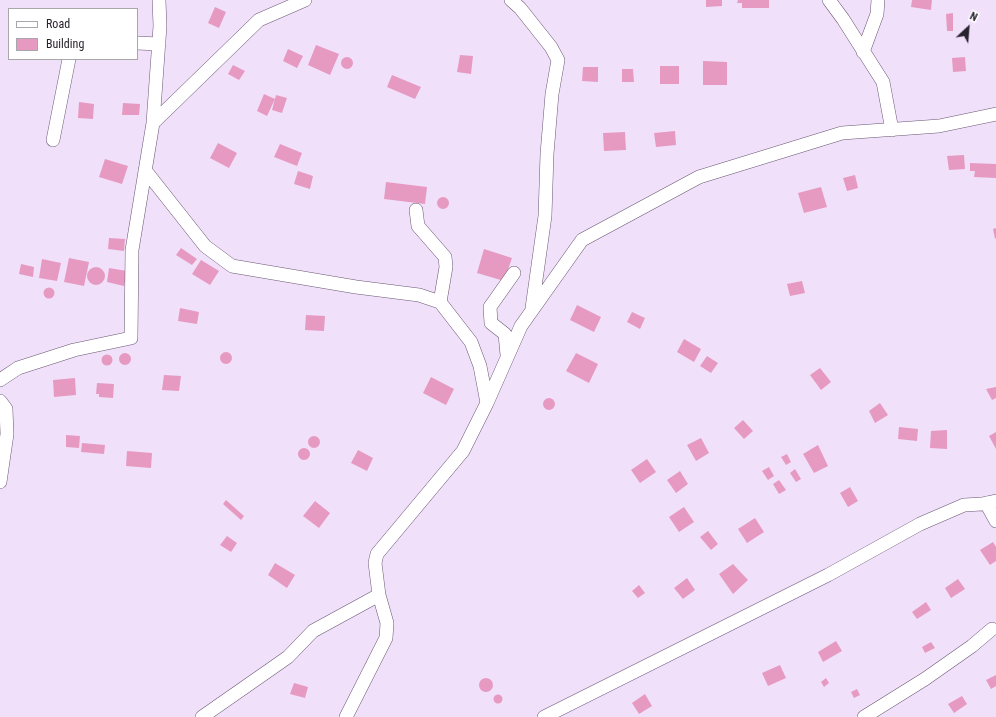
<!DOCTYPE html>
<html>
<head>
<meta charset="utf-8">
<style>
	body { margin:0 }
	#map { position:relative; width:996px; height:717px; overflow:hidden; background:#f1e0fa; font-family:"Roboto Condensed",sans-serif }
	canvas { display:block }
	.legend { position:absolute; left:8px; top:8px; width:130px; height:52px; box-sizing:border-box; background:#fff; border:1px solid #a9a7ab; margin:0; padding:5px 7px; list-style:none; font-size:12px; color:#29222e }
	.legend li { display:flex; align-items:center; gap:8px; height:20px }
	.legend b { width:20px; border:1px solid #a9a7ab }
	.north { position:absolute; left:948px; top:8px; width:40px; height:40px; -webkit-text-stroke:3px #fff; paint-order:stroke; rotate:26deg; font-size:11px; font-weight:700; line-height:16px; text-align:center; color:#29222e }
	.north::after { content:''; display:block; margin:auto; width:14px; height:18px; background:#29222e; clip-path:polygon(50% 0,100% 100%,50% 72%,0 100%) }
</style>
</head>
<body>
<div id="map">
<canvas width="996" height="717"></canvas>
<ul class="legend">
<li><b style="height:5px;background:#fff"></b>Road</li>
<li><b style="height:11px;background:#e69ac2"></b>Building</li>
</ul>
<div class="north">N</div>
</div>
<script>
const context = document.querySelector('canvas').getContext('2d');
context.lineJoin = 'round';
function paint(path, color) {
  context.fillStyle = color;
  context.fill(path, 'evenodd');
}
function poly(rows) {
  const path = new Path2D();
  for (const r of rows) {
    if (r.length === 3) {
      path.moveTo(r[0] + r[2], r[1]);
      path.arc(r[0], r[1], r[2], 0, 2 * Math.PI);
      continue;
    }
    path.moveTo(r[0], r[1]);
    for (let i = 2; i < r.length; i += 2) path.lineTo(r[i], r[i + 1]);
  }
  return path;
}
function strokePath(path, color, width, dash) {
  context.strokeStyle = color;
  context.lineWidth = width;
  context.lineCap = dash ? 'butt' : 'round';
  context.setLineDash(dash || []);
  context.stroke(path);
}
paint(poly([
	[706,0,722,0,722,6,706,7],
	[738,0,769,0,769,8,742,8,742,3,737,3],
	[912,0,932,0,931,10,911,7],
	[215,7,226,12,219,28,208,23],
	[953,13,953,31,947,31,946,14],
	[316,45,339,54,330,75,308,65],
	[288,49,303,56,297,68,283,61],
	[460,55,473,56,471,74,457,72],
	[965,57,966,71,953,72,952,58],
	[347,63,6],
	[703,61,727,62,727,85,703,85],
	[233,65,245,71,239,80,228,74],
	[660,66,679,66,679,84,660,84],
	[583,67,598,67,598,82,582,81],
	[622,69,633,69,634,82,622,82],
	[392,75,421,87,415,99,387,87],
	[264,94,275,99,267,116,257,111],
	[276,95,287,98,282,113,272,110],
	[79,102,94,104,93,119,78,118],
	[123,103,140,104,139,115,122,115],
	[675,131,676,145,656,147,654,133],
	[625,132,626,150,604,151,603,133],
	[218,143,237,153,229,168,210,158],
	[280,144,302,153,297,166,274,157],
	[964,155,965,169,949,170,947,156],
	[105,159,128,166,122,184,99,177],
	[970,163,996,164,996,178,974,177,975,171,970,171],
	[298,171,313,176,310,189,294,184],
	[855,175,858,188,847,191,843,178],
	[386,182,427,187,425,204,384,199],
	[821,187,827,207,804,213,798,193],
	[443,203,6],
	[996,228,996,238,995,239,993,229],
	[109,238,125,239,124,251,108,249],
	[181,248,197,259,192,265,176,255],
	[484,249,512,258,504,281,477,273],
	[69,258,89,262,84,286,64,282],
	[42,259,61,263,57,281,39,278],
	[201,260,219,271,210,285,192,274],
	[21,264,34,267,33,277,19,274],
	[96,276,9],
	[109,268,127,271,124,286,107,282],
	[802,281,805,293,790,296,787,284],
	[49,293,5.5],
	[577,305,601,317,594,332,570,320],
	[180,308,199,312,197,324,178,321],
	[632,312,645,318,640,329,627,322],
	[306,315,325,316,324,331,305,330],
	[684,339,701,349,694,362,677,352],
	[226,358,6],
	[125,359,6],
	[576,353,598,364,589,383,566,371],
	[107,360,5.5],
	[707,356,718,363,711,373,700,366],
	[820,368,831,382,821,390,810,375],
	[164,375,181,376,179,391,162,390],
	[431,377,454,389,446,405,423,393],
	[75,378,76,395,54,397,53,380],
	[97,383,114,384,113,398,99,397,99,394,96,394],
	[996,387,996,398,992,400,986,389],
	[549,404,6],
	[880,403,888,415,875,423,869,411],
	[743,420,753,431,744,439,734,428],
	[899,427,918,429,917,441,898,439],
	[947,430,947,449,930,448,931,431],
	[996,432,996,449,989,436],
	[66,435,80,436,79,448,66,447],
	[314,442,6],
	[701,438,709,453,696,461,687,445],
	[82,443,105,445,104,454,81,452],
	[818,445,828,466,814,473,803,454],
	[304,454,6],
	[358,450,373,458,367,471,351,463],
	[127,451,152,453,151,468,126,466],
	[787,454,791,462,786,465,781,457],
	[647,459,656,472,640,483,631,470],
	[769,467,774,476,768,480,762,471],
	[795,469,801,479,796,482,790,473],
	[680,471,688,484,676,493,667,480],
	[779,480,786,490,779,494,773,484],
	[850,487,858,501,848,507,840,493],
	[226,500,244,516,241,520,223,504],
	[315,501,330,513,319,528,303,516],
	[684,507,694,522,679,532,669,517],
	[755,518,764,532,747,543,738,529],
	[708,531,718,544,711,550,700,537],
	[227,536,237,543,231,552,220,545],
	[993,542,996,547,996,561,990,565,980,550],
	[275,563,295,575,287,588,268,575],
	[733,564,748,580,733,594,719,574],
	[687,578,695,590,683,599,674,588],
	[958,579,965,589,951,598,945,588],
	[639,585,645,593,638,598,632,591],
	[926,602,931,610,917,619,912,612],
	[836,641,842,651,823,662,818,652],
	[931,642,935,648,925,653,922,647],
	[780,665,786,678,768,686,762,673],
	[996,675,996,686,991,689,986,680],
	[826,678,829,683,824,687,821,682],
	[486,685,7],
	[294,683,308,687,305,698,290,694],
	[857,689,860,695,854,698,851,692],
	[645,694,652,706,639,714,632,703],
	[498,699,4.5],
	[962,696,967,704,954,713,948,704]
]), '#e69ac2');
const street = poly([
	[511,0,520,8,551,47,558,60,552,94,547,154,545,216,532,308],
	[829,0,843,19,883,82,892,130],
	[137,43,159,44],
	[863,52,877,14,878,0],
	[153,123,259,20,305,0],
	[53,140,69,59],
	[145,170,205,246,232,266,356,287,419,295,440,302,471,342,480,366,487,403],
	[416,210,418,226,445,257,446,267,440,302],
	[507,355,505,334,491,323,490,307,514,273],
	[0,380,18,368,74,350,131,338,132,250,153,123,160,26,159,0],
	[0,401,6,409,7,434,0,482],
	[986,503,996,521],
	[202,717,288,657,313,631,379,595],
	[346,717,386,638,387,623,379,595,375,563,377,554,463,451,487,403,521,326,582,240,699,177,842,133,939,126,996,114],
	[544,717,828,575,920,524,964,505,982,504,996,501],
	[864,717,925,679,972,646,992,629]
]);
strokePath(street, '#695773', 14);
strokePath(street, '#fff', 13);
</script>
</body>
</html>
